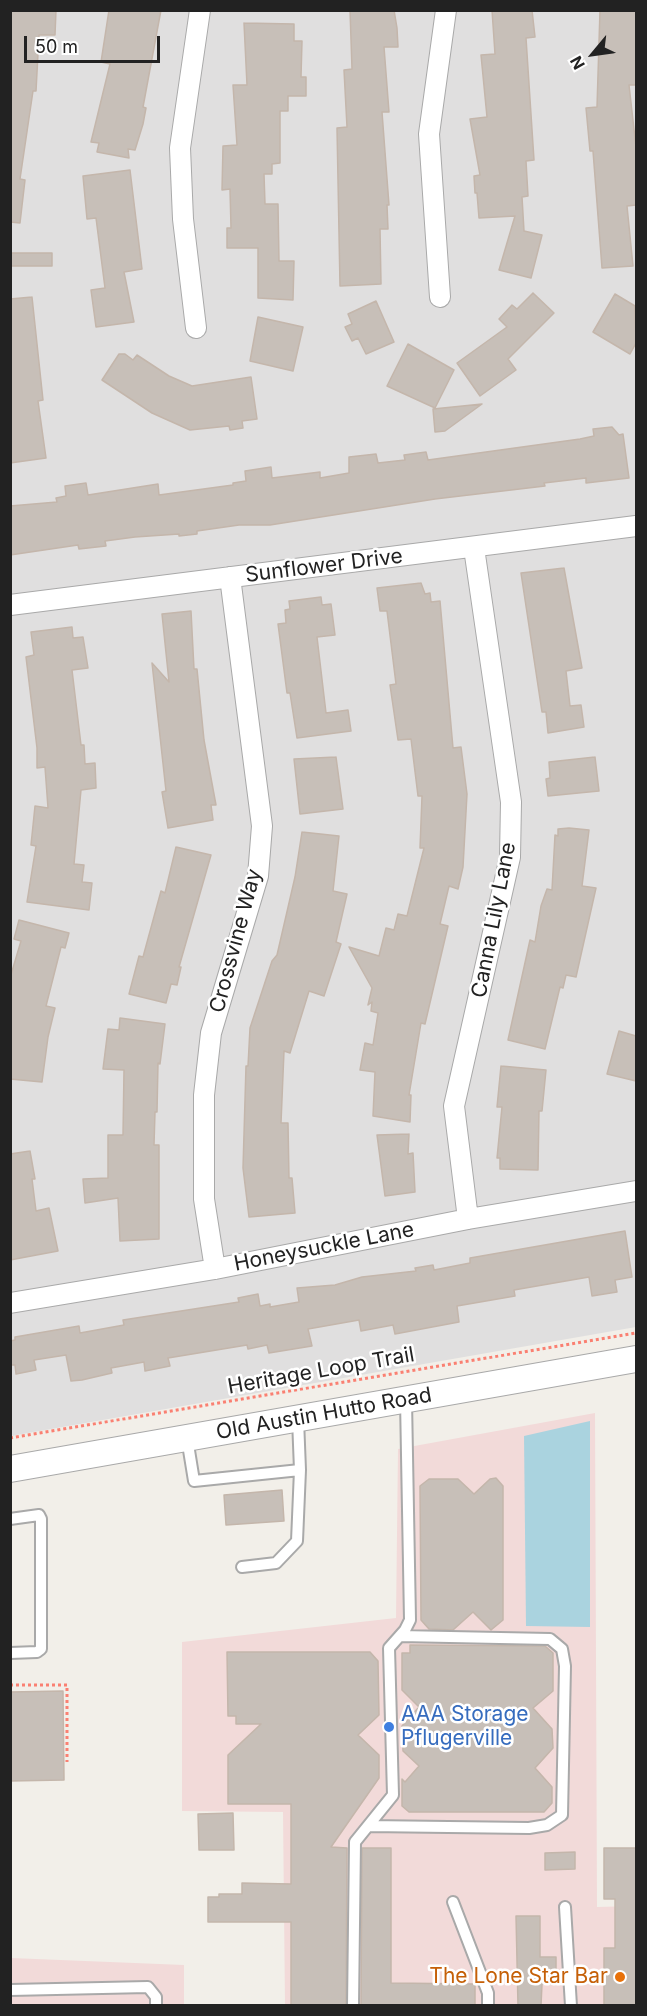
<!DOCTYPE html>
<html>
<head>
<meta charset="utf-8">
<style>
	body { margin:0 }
	#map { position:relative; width:647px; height:2016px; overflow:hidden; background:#f2efe9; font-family:Inter,sans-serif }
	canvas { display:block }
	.frame { position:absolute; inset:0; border:12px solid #222; pointer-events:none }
	.north { position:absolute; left:563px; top:24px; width:60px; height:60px; -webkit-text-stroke:4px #fff; paint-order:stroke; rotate:241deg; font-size:16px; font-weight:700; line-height:24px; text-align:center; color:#222 }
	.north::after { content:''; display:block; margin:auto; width:21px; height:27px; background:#222; clip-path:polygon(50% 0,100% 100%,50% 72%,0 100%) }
	.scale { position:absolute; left:24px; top:36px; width:136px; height:27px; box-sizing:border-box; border:3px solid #222; border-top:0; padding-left:8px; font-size:18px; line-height:21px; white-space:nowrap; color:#222; -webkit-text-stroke:4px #fff; paint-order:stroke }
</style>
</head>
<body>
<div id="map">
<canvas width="647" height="2016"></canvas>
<div class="frame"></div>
<div class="north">N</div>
<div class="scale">50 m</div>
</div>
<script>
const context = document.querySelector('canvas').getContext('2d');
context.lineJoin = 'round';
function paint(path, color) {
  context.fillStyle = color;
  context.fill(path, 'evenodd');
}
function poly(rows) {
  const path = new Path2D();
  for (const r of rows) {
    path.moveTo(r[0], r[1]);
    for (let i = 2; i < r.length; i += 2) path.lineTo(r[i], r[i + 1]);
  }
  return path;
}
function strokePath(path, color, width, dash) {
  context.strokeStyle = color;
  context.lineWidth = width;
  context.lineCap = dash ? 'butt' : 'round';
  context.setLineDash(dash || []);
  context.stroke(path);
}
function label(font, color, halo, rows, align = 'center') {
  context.font = font + ' Inter,sans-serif';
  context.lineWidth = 5;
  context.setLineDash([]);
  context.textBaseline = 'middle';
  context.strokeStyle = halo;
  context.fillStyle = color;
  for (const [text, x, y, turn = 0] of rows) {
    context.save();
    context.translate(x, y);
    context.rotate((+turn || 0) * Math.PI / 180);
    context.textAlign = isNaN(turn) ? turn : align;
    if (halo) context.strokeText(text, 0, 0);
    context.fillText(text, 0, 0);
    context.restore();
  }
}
paint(poly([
	[11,11,636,11,636,1327,11,1436]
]), '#e0dfdf');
paint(poly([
	[595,1413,597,1907,636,1906,636,2005,285,2005,283,1812,182,1811,182,1642,396,1618,398,1449],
	[11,1958,184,1965,184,2005,11,2006]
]), '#f2dad9');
paint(poly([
	[590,1421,590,1627,526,1626,524,1436]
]), '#aad3df');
const building = poly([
	[10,10,56,10,55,35,39,35,36,91,33,91,20,179,25,180,20,223,10,222,10,10],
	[109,10,161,10,143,107,146,108,143,124,135,150,128,149,129,158,97,152,99,143,91,142,110,64,101,62,109,10],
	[350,10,394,10,397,28,398,47,384,47,389,112,382,112,389,205,387,205,388,229,380,229,381,284,340,286,337,128,347,127,344,70,352,69,350,10],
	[492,10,532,10,535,37,526,38,534,160,526,161,528,196,522,197,524,231,542,235,531,278,499,270,515,216,479,218,477,193,475,193,474,176,480,175,470,119,487,117,481,55,495,54,492,10],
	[600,10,636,10,636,85,629,85,636,147,636,205,627,206,633,266,602,268,593,151,590,151,586,108,597,107,600,10],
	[244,23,294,24,294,41,302,41,301,77,306,77,306,96,288,96,288,111,280,111,280,163,272,164,272,174,264,174,265,204,278,204,279,261,294,261,293,300,258,298,258,248,227,248,227,228,231,228,230,189,222,190,223,146,237,145,233,85,247,85,244,23],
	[130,170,142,269,124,272,134,322,96,327,91,290,105,288,96,218,87,219,83,176,130,170],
	[10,253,52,253,52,266,10,266,10,253],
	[533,293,554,313,508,359,516,370,480,396,457,363,507,327,499,319,512,305,517,309,533,293],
	[615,294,635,306,636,343,630,354,593,332,615,294],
	[32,297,43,400,38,401,46,458,10,463,10,299,32,297],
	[376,301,394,342,366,354,358,338,352,341,345,327,352,324,348,314,376,301],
	[258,317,303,327,293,371,250,361,258,317],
	[408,344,454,370,435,408,387,386,408,344],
	[119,354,125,354,133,360,137,355,169,376,192,386,251,377,257,419,242,421,243,428,230,430,229,426,190,430,152,413,102,380,119,354],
	[482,404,445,431,435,432,433,409,482,404],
	[612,427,619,435,623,434,629,478,586,483,586,478,544,483,545,486,435,499,270,525,239,525,197,531,197,534,179,536,179,534,135,537,105,541,106,546,79,549,78,545,10,555,10,506,57,502,56,498,66,496,65,486,86,483,88,495,158,484,159,495,233,485,233,483,246,481,245,471,271,467,272,478,320,472,320,478,349,473,349,457,376,454,378,463,405,460,404,455,426,452,428,460,580,439,594,436,593,429,612,427],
	[564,568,582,668,566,671,570,706,581,705,584,727,548,733,546,712,542,712,521,573,564,568],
	[421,583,425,594,430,593,431,602,440,601,453,748,461,747,467,794,463,867,458,889,449,886,440,924,448,926,425,1024,421,1023,409,1095,411,1095,410,1122,373,1116,375,1072,360,1070,365,1043,373,1045,378,1013,371,1011,372,1002,368,1005,372,988,349,947,379,956,386,928,394,930,398,914,407,916,424,848,420,848,422,796,418,796,411,739,398,740,390,685,396,684,387,611,380,611,377,588,421,583],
	[321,597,322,605,331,604,335,635,317,637,326,713,348,710,351,731,297,738,290,693,287,693,278,624,286,623,285,610,290,609,289,601,321,597],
	[191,611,194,669,197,669,204,740,216,805,211,805,213,820,168,828,162,792,166,791,152,663,169,682,162,614,191,611],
	[72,627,73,638,83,637,88,668,72,670,81,745,84,745,85,764,95,763,96,788,81,790,74,864,84,865,82,882,92,883,89,910,27,902,36,846,31,845,35,806,48,808,45,767,37,768,37,748,26,657,34,655,31,632,72,627],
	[336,757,343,809,300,814,294,759,336,757],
	[595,757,599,791,548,796,546,779,550,778,549,762,595,757],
	[569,828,589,830,582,886,596,888,576,977,566,975,563,988,560,987,545,1049,508,1040,530,940,535,942,541,906,547,889,552,890,555,835,558,836,558,829,569,828],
	[302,832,339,836,333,891,347,894,336,942,341,944,324,996,309,991,290,1053,284,1051,281,1123,288,1123,289,1178,292,1178,295,1213,249,1217,243,1168,246,1066,248,1066,250,1028,272,961,277,955,295,877,302,832],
	[176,847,211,855,179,967,181,967,177,985,171,984,166,1003,129,994,139,956,143,957,161,891,165,893,176,847],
	[19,920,69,933,65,948,61,947,46,1006,55,1008,48,1037,42,1082,10,1079,10,978,21,941,14,939,19,920],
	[120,1018,165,1024,160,1064,158,1063,157,1112,155,1112,154,1145,159,1145,159,1239,120,1241,118,1198,85,1203,83,1179,108,1178,108,1135,123,1135,124,1070,103,1069,108,1029,119,1030,120,1018],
	[619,1031,636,1036,636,1081,607,1074,619,1031],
	[501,1066,546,1070,542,1111,539,1111,538,1170,500,1169,500,1158,497,1158,502,1107,497,1107,501,1066],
	[409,1134,408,1154,413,1153,415,1192,385,1196,377,1135,409,1134],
	[30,1151,35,1179,32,1179,36,1211,49,1208,58,1251,10,1260,10,1154,30,1151],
	[625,1231,632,1277,615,1280,617,1292,592,1296,589,1277,560,1282,514,1290,515,1296,457,1306,459,1322,395,1334,393,1325,361,1331,359,1320,308,1329,312,1346,269,1353,267,1345,248,1349,247,1345,168,1358,170,1366,145,1371,144,1362,111,1368,112,1373,82,1380,71,1381,66,1355,34,1360,36,1370,16,1374,15,1365,10,1365,10,1341,15,1340,15,1337,79,1326,80,1333,124,1325,123,1320,239,1302,238,1298,258,1294,260,1306,270,1304,270,1307,299,1302,297,1288,335,1285,362,1277,416,1271,415,1268,433,1265,434,1270,470,1263,470,1258,625,1231],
	[496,1478,503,1486,503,1620,491,1630,473,1612,453,1630,429,1629,421,1620,420,1486,429,1479,458,1479,474,1494,490,1479,496,1478],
	[282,1490,284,1521,226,1525,224,1495,282,1490],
	[410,1645,545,1646,553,1653,553,1691,533,1708,552,1729,553,1748,535,1768,552,1787,552,1803,544,1812,409,1812,402,1806,402,1779,405,1782,419,1766,403,1751,402,1726,419,1707,402,1690,402,1653,410,1653,410,1645],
	[227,1652,370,1652,378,1661,379,1715,358,1735,379,1755,379,1778,331,1847,347,1848,346,2006,291,2006,291,1922,208,1922,208,1897,219,1897,219,1894,242,1894,242,1883,291,1884,291,1804,228,1804,228,1755,261,1724,236,1724,236,1716,228,1716,227,1652],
	[63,1691,64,1780,10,1781,10,1692,63,1691],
	[233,1813,234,1850,199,1850,198,1814,233,1813],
	[362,1848,391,1848,391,1983,475,1984,475,2006,361,2006,362,1848],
	[604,1848,636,1848,636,2006,604,2006,604,1948,615,1948,615,1899,604,1899,604,1848],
	[575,1852,575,1869,545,1870,545,1853,575,1852],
	[516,1916,540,1916,540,1957,556,1957,556,1984,542,1984,541,2006,518,2006,516,1916]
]);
paint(building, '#c7bfb8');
strokePath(building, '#c4b6ab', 1.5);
const service = poly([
	[187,1438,194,1481,300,1470,298,1419],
	[10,1519,39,1515,41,1519,41,1649,37,1652,10,1653],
	[242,1567,276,1563,297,1541,300,1470],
	[368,1826,529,1828,547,1825,562,1815,565,1666,562,1649,550,1639,400,1636],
	[453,1902,488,1993,488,2006],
	[565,1907,571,2006],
	[10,1990,148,1987,156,1997,156,2006],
	[353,2006,355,1842,393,1795,389,1648,405,1630,410,1620,406,1400]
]);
const minor = poly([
	[440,297,429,134,446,10],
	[196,328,183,219,180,148,200,10],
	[10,605,636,526],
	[468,1219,454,1106,510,857,511,802,474,548],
	[215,1269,204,1199,204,1095,211,1033,258,876,262,826,230,577],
	[10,1303,215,1269,468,1219,636,1191]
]);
const tertiary = poly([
	[10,1469,636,1359]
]);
strokePath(service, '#a9a9a9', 14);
strokePath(minor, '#a9a9a9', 22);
strokePath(tertiary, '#a9a9a9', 28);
strokePath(poly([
	[10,1438,636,1333],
	[10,1685,67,1685,67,1762]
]), '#fa8072', 3, [3, 3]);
strokePath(service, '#fff', 10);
strokePath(minor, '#fff', 20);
strokePath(tertiary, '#fff', 26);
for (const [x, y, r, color] of [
	[389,1727,6,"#3f7fe0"],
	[620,1977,6,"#e8710a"]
]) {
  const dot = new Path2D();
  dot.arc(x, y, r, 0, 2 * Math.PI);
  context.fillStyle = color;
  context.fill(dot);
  strokePath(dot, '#fff', 2);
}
label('21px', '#222', '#fff', [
	["Sunflower Drive",324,566,-7],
	["Canna Lily Lane",494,920,-79],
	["Crossvine Way",236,941,-75],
	["Honeysuckle Lane",324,1247,-11],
	["Heritage Loop Trail",321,1371,-10],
	["Old Austin Hutto Road",324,1414,-10]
]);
label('21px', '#366cbe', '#fff', [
	["AAA Storage",401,1715],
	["Pflugerville",401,1739]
], 'left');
label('21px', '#c56008', '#fff', [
	["The Lone Star Bar",608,1977]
], 'right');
</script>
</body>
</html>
